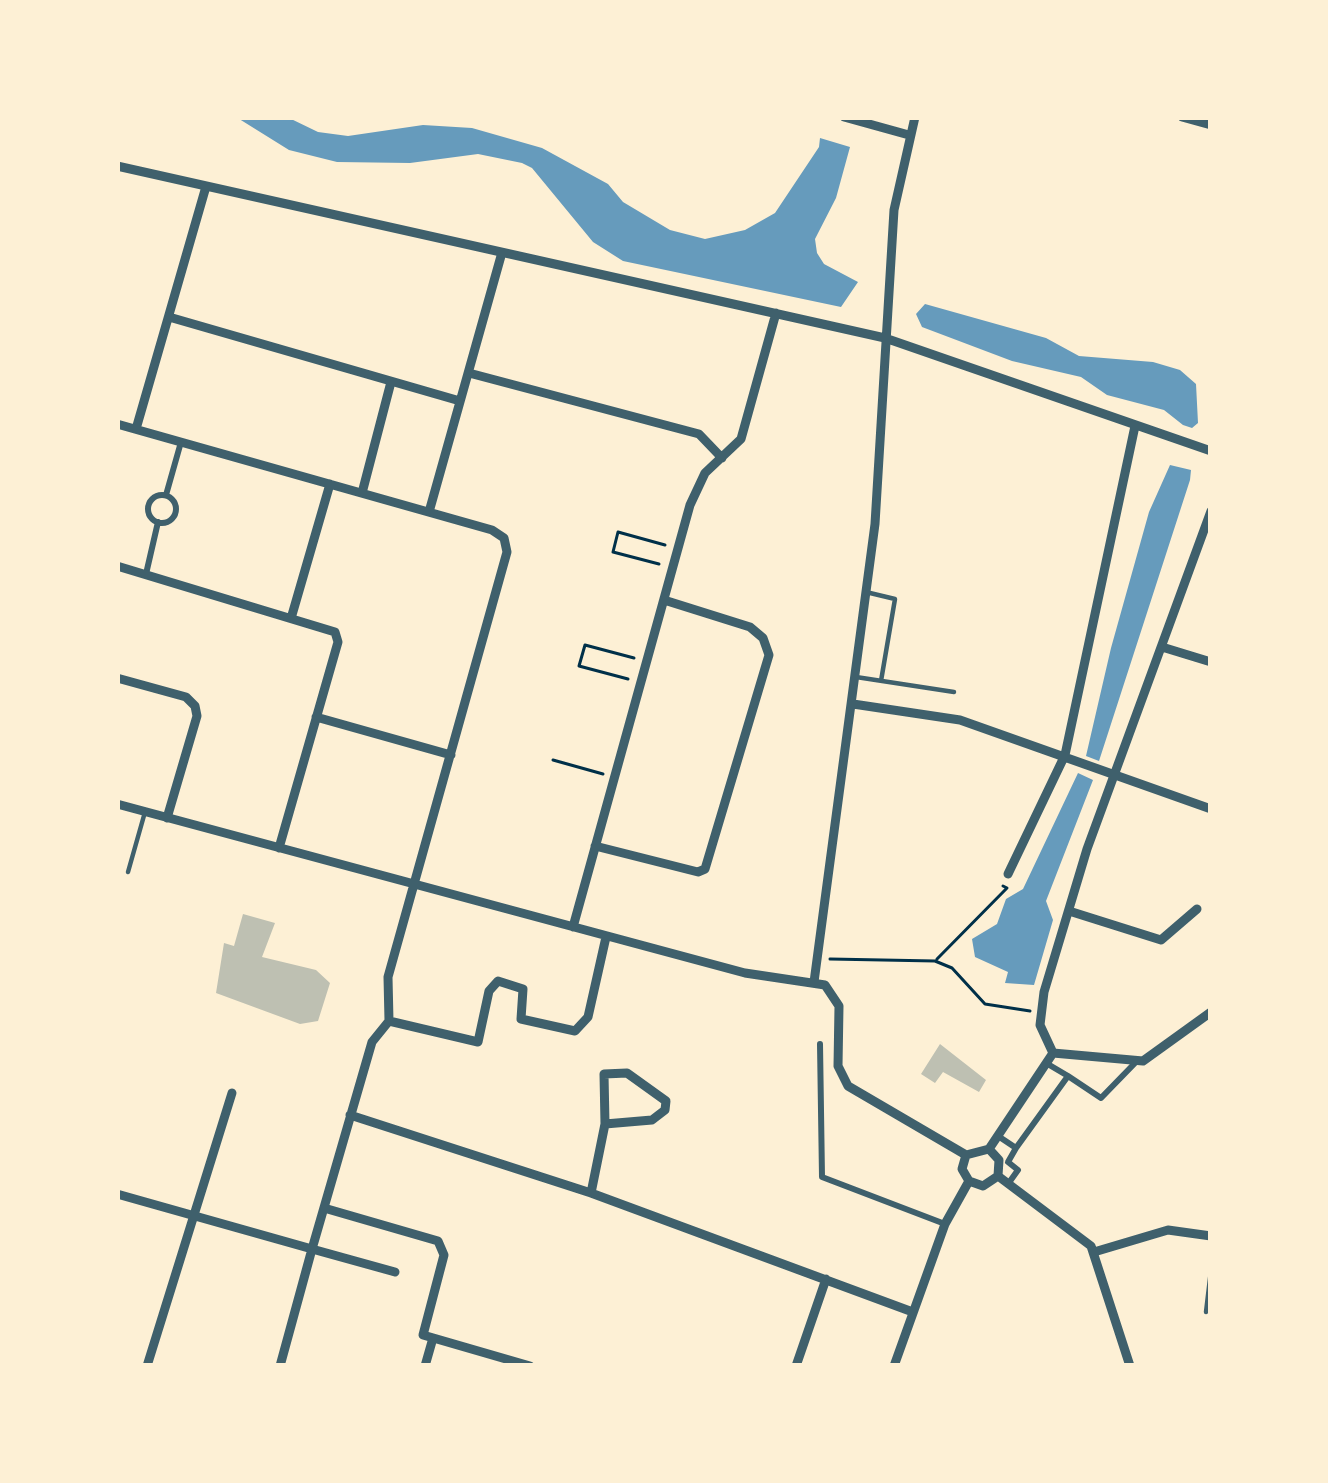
<!DOCTYPE html>
<html>
<head>
<meta charset="utf-8">
<style>
	body { margin:0 }
	#map { position:relative; width:1328px; height:1483px; overflow:hidden; background:#fdf0d5; font-family:"Fira Sans",sans-serif }
	canvas { display:block }
	.frame { position:absolute; inset:0; border:120px solid #fdf0d5; pointer-events:none }
</style>
</head>
<body>
<div id="map">
<canvas width="1328" height="1483"></canvas>
<div class="frame"></div>
</div>
<script>
const ctx = document.querySelector('canvas').getContext('2d');
ctx.lineJoin = 'round';
function fillPath(path, color) { ctx.fillStyle = color; ctx.fill(path, 'evenodd'); }
const toPath = rows => new Path2D(rows.map(r => 'M' + r).join(''));
function strokePath(path, color, width, dash) { ctx.strokeStyle = color; ctx.lineWidth = width; ctx.lineCap = dash ? 'butt' : 'round'; ctx.setLineDash(dash || []); ctx.stroke(path); }
fillPath(toPath([
	[236,117,287,117,318,132,348,136,423,125,472,128,542,148,608,184,623,202,670,230,705,239,745,230,775,213,819,147,820,138,850,147,836,198,815,239,817,253,824,264,858,282,841,307,623,261,593,242,532,168,522,163,478,154,410,163,337,162,289,150],
	[925,304,1046,338,1079,356,1153,362,1180,370,1196,384,1198,423,1192,428,1183,425,1164,410,1107,395,1081,377,1012,361,922,327,916,314],
	[1170,465,1191,470,1190,480,1099,761,1086,756,1111,648,1149,512],
	[1078,773,1093,780,1046,901,1053,920,1034,985,1005,983,1008,972,975,957,972,939,997,924,1006,899,1023,889]
]), '#669bbc');
fillPath(toPath([
	[243,914,275,923,262,957,316,970,330,983,318,1021,300,1024,216,993,224,943,234,946],
	[940,1044,986,1080,979,1092,943,1072,935,1083,921,1074]
]), '#bec0b2');
strokePath(toPath([
	[659,564,613,552,618,532,665,545],
	[628,679,579,666,585,645,634,658],
	[553,760,603,774],
	[830,959,935,961,952,968,985,1004,1030,1011],
	[937,959,1007,888,1003,886]
]), '#003049', 3);
strokePath(toPath([
	[870,593,895,599,881,681],
	[856,677,954,692],
	[128,872,145,812],
	[1206,1312,1211,1270]
]), '#3f606c', 4.5);
strokePath(toPath([
	[166,495,181,442],
	'148 509a14 14 0 1 1 28 0a14 14 0 1 1-28 0Z',
	[146,574,158,522],
	[820,1044,822,1177,945,1224],
	[1046,1063,1068,1076],
	[998,1136,1016,1148,1008,1162,1018,1170,1008,1184],
	[1016,1148,1068,1076,1101,1098,1135,1063]
]), '#3f606c', 6);
strokePath(toPath([
	[844,117,909,135],
	[1182,117,1211,125],
	[117,166,885,338,1211,451],
	[169,317,460,401],
	[469,373,699,434,722,458],
	[117,424,492,530,504,538,507,552,388,977,389,1021,372,1042,312,1249,117,1194],
	[136,429,205,190],
	[362,493,391,382],
	[429,512,501,256],
	[117,566,335,632,338,642,279,848],
	[292,615,330,484],
	[1162,647,1211,662],
	[117,678,186,697,195,706,197,716,167,818],
	[853,704,960,720,1211,809],
	[316,717,451,755],
	[117,804,745,973,825,985,839,1006,838,1066,848,1086,966,1155],
	[595,846,698,872,705,869,769,655,763,638,750,627,664,600],
	[1008,874,1065,755,1135,426],
	[1069,911,1161,940,1197,909],
	[573,927,690,505,705,473,741,439,776,313],
	[814,982,875,524,894,210,915,117],
	[389,1021,478,1042,489,991,498,981,523,989,521,1019,575,1031,588,1017,606,937],
	[1053,1053,1040,1025,1044,992,1087,849,1211,511],
	[1053,1053,1143,1061,1211,1012],
	[350,1115,591,1193,910,1311],
	[989,1149,1053,1053],
	[989,1149,999,1160,998,1176],
	[998,1176,1091,1246,1130,1366],
	[969,1181,962,1169,966,1155,989,1149],
	[969,1181,983,1186,998,1176],
	[591,1193,605,1124,604,1074,627,1073,666,1101,665,1110,652,1120,605,1124],
	[324,1208,438,1241,444,1255,423,1335,530,1366],
	[1094,1252,1168,1230,1211,1236],
	[147,1366,232,1093],
	[280,1366,312,1249,395,1272],
	[425,1366,433,1338],
	[796,1366,826,1279],
	[894,1366,945,1224,969,1181]
]), '#3f606c', 9);
</script>
</body>
</html>
